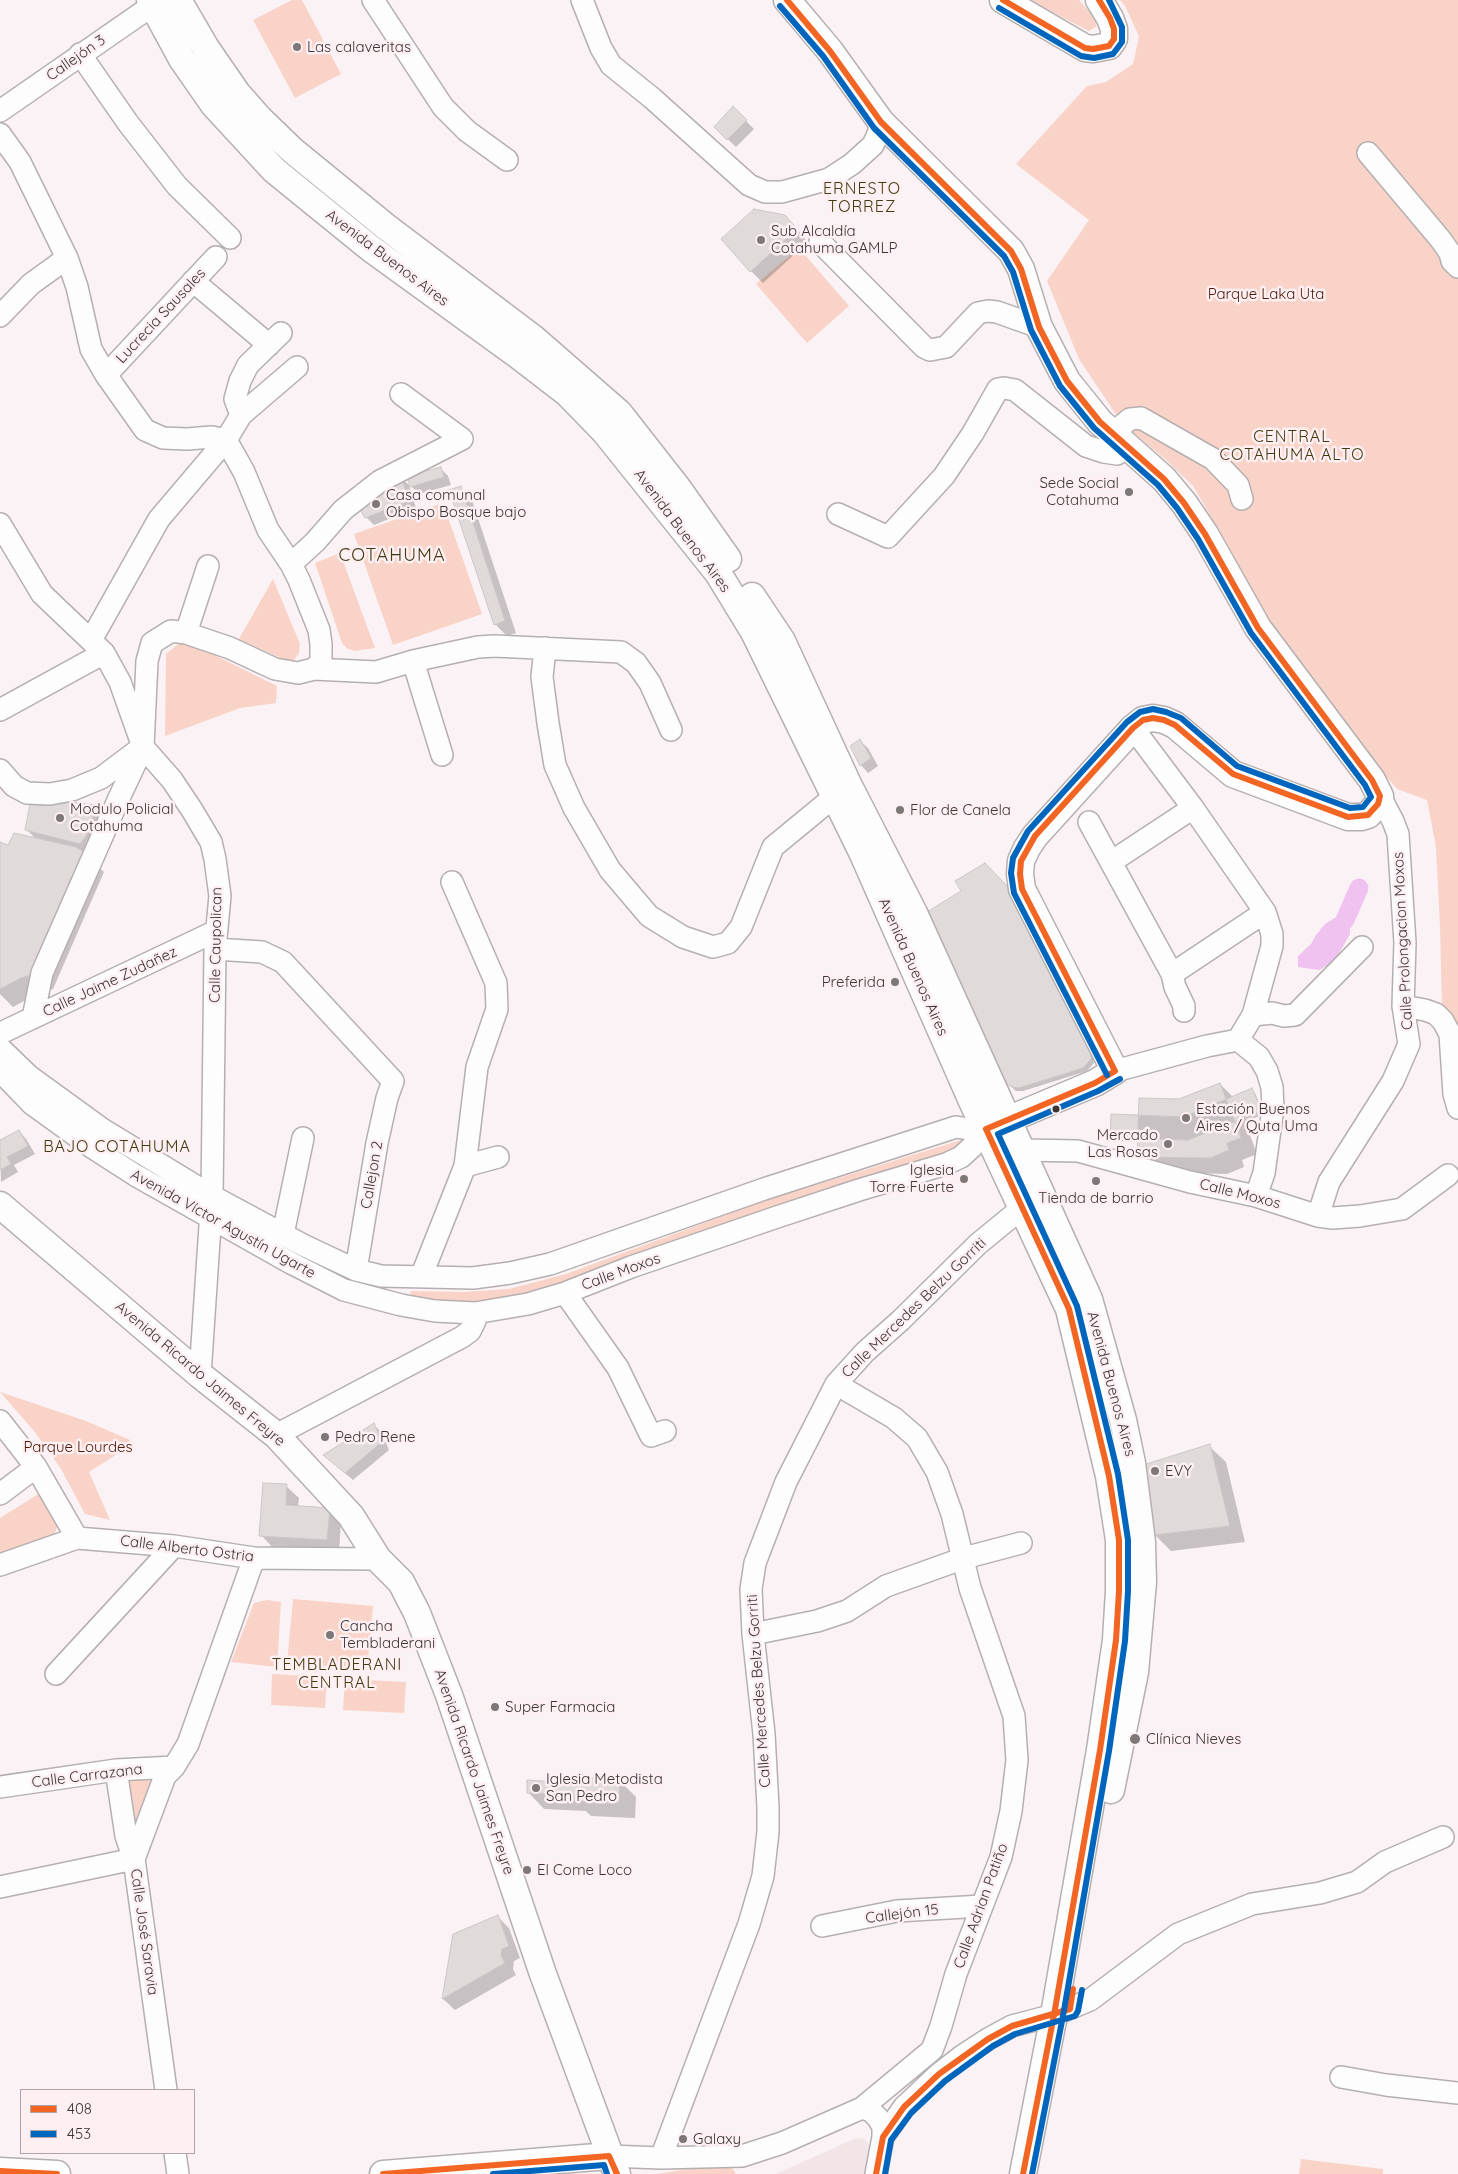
<!DOCTYPE html>
<html>
<head>
<meta charset="utf-8">
<style>
	body { margin:0 }
	#map { position:relative; width:1458px; height:2174px; overflow:hidden; background:#faf2f4; font-family:Quicksand,sans-serif }
	canvas { display:block }
	.legend { position:absolute; left:20px; top:2089px; width:175px; height:65px; box-sizing:border-box; background:#fdeff2; border:1px solid #afa5a7; margin:0; padding:6px 9px; list-style:none; font-size:15px; color:#3a3536 }
	.legend li { display:flex; align-items:center; gap:10px; height:25px }
	.legend b { width:25px; border:1px solid #afa5a7 }
</style>
</head>
<body>
<div id="map">
<canvas width="1458" height="2174"></canvas>
<ul class="legend">
<li><b style="height:6px;background:#f26522"></b>408</li>
<li><b style="height:6px;background:#0065bd"></b>453</li>
</ul>
</div>
<script>
const ctx = document.querySelector('canvas').getContext('2d');
ctx.lineJoin = 'round';
function fillPath(path, color) { ctx.fillStyle = color; ctx.fill(path, 'evenodd'); }
const toPath = rows => new Path2D(rows.map(r => 'M' + r).join(''));
function strokePath(path, color, width, dash) { ctx.strokeStyle = color; ctx.lineWidth = width; ctx.lineCap = dash ? 'butt' : 'round'; ctx.setLineDash(dash || []); ctx.stroke(path); }
function label(font, color, halo, rows, align = 'center') {
  ctx.font = font + ' Quicksand,sans-serif'; ctx.lineWidth = 5; ctx.setLineDash([]); ctx.textBaseline = 'middle'; ctx.strokeStyle = halo; ctx.fillStyle = color; for (const [text, x, y, turn = 0] of rows) {
    ctx.save(); ctx.translate(x, y); ctx.rotate((+turn || 0) * Math.PI / 180); ctx.textAlign = isNaN(turn) ? turn : align; if (halo) ctx.strokeText(text, 0, 0); ctx.fillText(text, 0, 0); ctx.restore();
  }
}
fillPath(toPath([
	[856,2138,865,2139,872,2149,867,2174,776,2174]
]), '#f3e4e8');
fillPath(toPath([
	[292,0,302,0,341,74,295,98,253,20],
	[1028,0,1079,0,1096,19,1097,26,1089,31],
	[1120,0,1458,0,1458,1038,1442,1008,1440,926,1436,847,1427,800,1397,789,1368,755,1296,661,1259,603,1230,549,1193,486,1165,459,1123,424,1117,416,1079,359,1047,281,1089,220,1016,164,1087,86,1106,82,1133,64,1139,36,1125,6],
	[799,248,849,306,807,343,756,284],
	[443,503,482,614,393,645,354,534],
	[340,553,375,648,355,651,348,649,342,643,315,563],
	[273,579,300,644,299,653,294,660,285,660,239,639],
	[190,643,277,686,276,703,240,708,165,736,166,654,178,644],
	[961,1140,966,1146,564,1285,509,1299,467,1304,410,1300,411,1291,464,1292,509,1289,566,1274,761,1202],
	[0,1392,86,1421,130,1440,128,1447,89,1472,110,1520,85,1514,61,1469,34,1431],
	[40,1493,58,1524,53,1539,0,1558,0,1518],
	[293,1599,373,1606,367,1670,287,1663],
	[267,1600,281,1602,277,1667,231,1662,254,1603],
	[272,1674,327,1677,325,1708,271,1705],
	[345,1679,406,1682,404,1713,343,1710],
	[155,1773,136,1828,124,1775],
	[1301,2159,1383,2169,1383,2174,1299,2174],
	[726,2163,730,2164,736,2174,657,2174]
]), '#f9d3c7');
fillPath(toPath([
	[1336,917,1350,922,1350,934,1334,962,1319,970,1298,967,1298,956,1311,944,1316,935,1325,924]
]), '#f0c2f0');
fillPath(toPath([
	[733,108,754,129,736,147,715,127],
	[797,229,808,242,763,283,751,271],
	[440,468,448,476,451,485,419,494,411,486],
	[401,478,409,485,416,508,374,525,366,517],
	[460,488,472,500,516,633,507,636,495,624],
	[860,741,868,748,878,766,868,773,861,765],
	[96,806,108,818,85,854,104,872,53,989,37,994,13,1007,0,994,0,844,8,847,36,839,26,829],
	[957,881,1092,1051,1094,1063,1087,1071,1023,1091,1016,1091,1006,1082,962,892],
	[1220,1084,1233,1097,1252,1089,1255,1093,1264,1114,1245,1122,1257,1154,1242,1160,1244,1167,1227,1174,1155,1172,1139,1156,1139,1142,1115,1141,1111,1137,1140,1116],
	[19,1131,26,1139,35,1154,14,1165,18,1172,1,1182,0,1141],
	[374,1425,382,1433,389,1450,353,1480,333,1463],
	[1209,1446,1226,1462,1245,1542,1171,1551,1155,1535],
	[286,1486,299,1498,298,1507,329,1510,341,1522,339,1552,273,1548,261,1535],
	[619,1780,636,1797,635,1818,591,1816,586,1811,544,1809,528,1792,575,1784],
	[497,1916,509,1928,520,1958,514,1961,513,1969,516,1975,455,2010,443,1999,455,1935]
]), '#0003');
strokePath(toPath([
	[1345,920,1359,888]
]), '#f0c2f0', 19);
const building = toPath([
	[733,106,747,120,727,140,714,127,733,106],
	[754,209,785,215,797,229,750,272,721,239,754,209],
	[441,467,444,477,410,487,407,476,441,467],
	[401,476,409,501,365,518,358,506,401,476],
	[461,486,505,621,494,625,449,490,461,486],
	[860,739,871,758,860,766,850,746,860,739],
	[31,798,97,805,86,836,80,844,25,830,31,798],
	[14,833,76,847,88,855,37,973,21,978,0,989,0,842,8,845,14,833],
	[985,863,1007,886,1091,1053,1091,1059,1083,1068,1019,1088,1012,1087,1005,1083,927,912,961,891,955,881,985,863],
	[1220,1083,1241,1138,1227,1143,1229,1150,1210,1158,1137,1157,1139,1098,1179,1099,1220,1083],
	[1252,1088,1262,1111,1188,1140,1110,1138,1111,1114,1184,1117,1252,1088],
	[19,1130,28,1146,7,1157,11,1164,0,1170,0,1140,19,1130],
	[374,1423,382,1442,345,1473,323,1455,374,1423],
	[1210,1444,1230,1526,1154,1535,1151,1509,1143,1465,1210,1444],
	[263,1483,287,1484,286,1505,330,1508,327,1540,259,1536,263,1483],
	[574,1777,620,1779,619,1803,574,1801,574,1795,527,1793,527,1780,574,1783,574,1777],
	[498,1915,509,1946,502,1949,501,1956,505,1963,442,1999,453,1934,498,1915]
]);
fillPath(building, '#e0dadb');
strokePath(building, '#ccc7c7', 1);
const minor = toPath([
	[373,0,443,107,467,131,507,160],
	[582,0,601,48,611,65,652,98,749,185,765,192,782,192,829,179,852,164,873,145,878,134,881,122],
	[80,54,128,123,177,186,230,238],
	[0,111,153,5],
	[0,134,20,162,67,258,77,287,91,349,106,375,145,430,163,438,187,439,212,437,226,440,244,472,268,530,291,564,299,580,319,630,321,644,321,662,314,669,298,673,275,669,230,648,186,633,171,631,152,643,147,661,143,747,119,798,42,973,33,1018],
	[1368,153,1441,240,1450,253,1452,261,1458,267],
	[820,242,924,347,930,350,946,347,978,313,988,311,997,312,1039,327],
	[193,281,269,345],
	[0,316,31,284,67,258],
	[106,375,216,257],
	[241,415,235,399,240,381,248,365,281,333],
	[1114,432,1130,419,1141,418,1213,459,1238,485,1242,499],
	[838,514,888,537,944,476,973,433,998,389,1004,388,1015,390,1086,446,1104,452,1117,454,1128,446],
	[0,524,42,594,104,653,120,682,143,747,172,780,192,810,211,842,215,859,220,896,215,949,212,1196,200,1375],
	[291,564,315,542,343,510,380,481,462,439,401,394],
	[186,633,208,566],
	[91,640,159,519,226,440,241,415,297,367],
	[545,648,542,677,548,723,555,765,574,808,610,870,649,916,683,937,713,947,728,943,741,927,773,847,835,796],
	[413,661,442,755],
	[314,669,376,672,413,661,478,647,495,646,621,652,636,663,650,683,671,730],
	[0,710,104,653],
	[0,770,14,786,27,793,50,794,72,790,101,778,141,748],
	[1089,822,1172,974,1175,987,1184,1006,1184,1011],
	[1111,862,1193,808],
	[215,949,262,952,283,962,393,1081,387,1098,377,1143,356,1270],
	[1172,974,1265,912],
	[1403,1006,1425,1010,1436,1014,1443,1021,1450,1034,1454,1094,1458,1108],
	[1253,1015,1272,1013,1284,1016,1295,1015,1362,947],
	[3,1032,216,931],
	[1238,1040,1259,1057,1267,1071,1272,1087,1273,1108,1264,1173,1256,1196],
	[0,1048,29,1076,102,1129,212,1196,303,1245,356,1270,381,1276,473,1278,510,1273,550,1264,764,1189,956,1127,981,1131,986,1129],
	[0,1071,32,1104,93,1148,135,1175,291,1263,344,1290,401,1305,435,1311,475,1313,528,1304,565,1293,631,1267,777,1217,859,1190,946,1164,961,1157,972,1147,981,1131],
	[1115,1071,1207,1046,1238,1040,1253,1015,1272,946,1272,934,1265,912,1193,808,1133,728],
	[1022,1150,1078,1151,1190,1182,1256,1196,1318,1216,1333,1218,1360,1216,1402,1209,1448,1175],
	[465,1166,498,1157],
	[1318,1216,1329,1182,1393,1081,1409,1044,1403,1006,1405,943,1398,834,1393,821,1380,796],
	[283,1234,303,1138],
	[421,1277,465,1166,477,1067,497,1009,496,983,452,882],
	[565,1293,618,1368,651,1436,665,1431],
	[0,1421,36,1467,77,1538],
	[276,1435,462,1337,470,1331,475,1321,475,1313],
	[0,1494,36,1467],
	[0,1565,77,1538,174,1546,254,1558,378,1559],
	[753,1634,817,1621,847,1611,886,1586,964,1558,1021,1543],
	[56,1674,174,1546],
	[0,1787,116,1770,174,1767],
	[0,1887,134,1859,126,1836,116,1770],
	[822,1926,897,1911,982,1906],
	[1341,2077,1386,2085,1458,2093],
	[166,2090,134,1859,165,1776,174,1767,188,1744,254,1558],
	[862,2108,871,2111,878,2118,883,2127,883,2137,876,2174],
	[883,2137,904,2107,939,2074,962,2056,988,2039,1012,2026,1054,2015,1090,2000,1178,1934,1252,1904,1320,1893,1357,1882,1385,1862,1443,1837],
	[175,2153,178,2174],
	[609,2156,661,2158,742,2156,782,2143,862,2108,932,2050,941,2026,956,1974,1001,1857,1011,1811,1017,1760,1014,1716,970,1588,952,1514,937,1472,917,1438,894,1418,836,1384],
	[661,2158,749,1924,763,1876,768,1832,768,1807,764,1734,753,1634,751,1589,755,1563,786,1482,836,1384,865,1352,901,1320,978,1244,1033,1199]
]);
const major = toPath([
	[150,0,182,59,214,105,274,170,370,248,519,356,567,393,605,432,718,573,754,632,862,852,971,1099,1069,1309,1109,1476,1119,1540,1119,1591,1116,1640,1100,1750,1054,2015,1023,2174],
	[178,0,206,48,237,93,260,119,292,150,385,226,533,338,619,413,677,487,728,559],
	[787,0,830,51,881,122,1011,251,1021,269,1039,327,1067,381,1100,422,1164,479,1184,503,1205,534,1258,628,1372,780,1380,796,1378,804,1368,815,1361,817,1348,817,1233,774,1175,725,1164,720,1153,718,1143,720,1133,728,1035,836,1027,848,1021,861,1020,874,1022,889,1115,1071,1095,1083,993,1126],
	[1003,0,1085,48,1093,49,1109,46,1114,39,1114,29,1110,18,1099,0],
	[752,596,782,641,848,784,914,913,1089,1299,1123,1420,1132,1463,1142,1542,1143,1582,1135,1672,1111,1790],
	[0,1205,200,1375,276,1435,351,1516,378,1559,401,1582,417,1613,449,1695,543,1974,617,2174],
	[0,2171,57,2174],
	[383,2174,609,2156]
]);
strokePath(minor, '#b5afb0', 24);
strokePath(major, '#b5afb0', 29);
strokePath(minor, '#fefdfd', 21);
strokePath(major, '#fefdfd', 26);
strokePath(toPath([
	[787,0,830,51,881,122,1011,251,1021,269,1039,327,1067,381,1100,422,1164,479,1184,503,1205,534,1258,628,1372,780,1380,796,1378,804,1368,815,1348,817,1233,774,1175,725,1164,720,1153,718,1143,720,1133,728,1035,836,1021,861,1020,874,1022,889,1115,1071],
	[1003,0,1085,48,1093,49,1109,46,1114,39,1114,29,1110,18,1099,0],
	[0,2171,57,2174],
	[383,2174,609,2156,617,2174],
	[876,2174,883,2137,904,2107,939,2074,988,2039,1012,2026,1070,2009,1073,1989],
	[1023,2174,1054,2015,1100,1750,1116,1640,1119,1591,1119,1540,1109,1476,1069,1309,986,1129,1095,1083,1115,1071]
]), '#f26522', 6);
strokePath(toPath([
	[780,6,823,56,874,128,1004,256,1013,272,1031,330,1060,386,1094,428,1158,485,1177,508,1198,539,1251,633,1365,785,1371,797,1363,807,1350,808,1237,766,1181,718,1166,712,1153,709,1140,712,1127,722,1028,831,1013,858,1011,873,1014,893,1107,1075],
	[999,8,1081,56,1094,58,1113,54,1122,42,1122,27,1109,0],
	[493,2174,604,2165,607,2174],
	[885,2174,891,2140,911,2113,945,2081,993,2046,1015,2034,1075,2016,1078,2011,1082,1990],
	[1032,2174,1063,2016,1109,1751,1125,1641,1128,1591,1128,1540,1118,1474,1077,1306,998,1134,1098,1091,1120,1079]
]), '#0065bd', 6);
for (const [x, y, r, color] of [
	[297,47,5,"#7d7778"],
	[761,240,5,"#7d7778"],
	[1129,492,5,"#7d7778"],
	[376,504,5,"#7d7778"],
	[900,810,5,"#7d7778"],
	[60,818,5,"#7d7778"],
	[895,982,5,"#7d7778"],
	[1056,1109,4.5,"#3a3536"],
	[1186,1118,5,"#7d7778"],
	[1168,1144,5,"#7d7778"],
	[964,1179,5,"#7d7778"],
	[1096,1181,5,"#7d7778"],
	[325,1437,5,"#7d7778"],
	[1155,1471,5,"#7d7778"],
	[330,1635,5,"#7d7778"],
	[495,1707,5,"#7d7778"],
	[1135,1739,6,"#7d7778"],
	[536,1788,5,"#7d7778"],
	[527,1870,5,"#7d7778"],
	[683,2139,5,"#7d7778"]
]) { const dot = new Path2D(); dot.arc(x, y, r, 0, 2 * Math.PI); ctx.fillStyle = color; ctx.fill(dot); strokePath(dot, '#fdeff2', 2); }
label('15px', '#3a3536', '#fdeff2', [
	["Las calaveritas",307,47],
	["Sub Alcaldía",771,231],
	["Cotahuma GAMLP",771,248],
	["Sede Social",1119,483,"right"],
	["Cotahuma",1119,500,"right"],
	["Casa comunal",386,495],
	["Obispo Bosque bajo",386,512],
	["Modulo Policial",70,809],
	["Cotahuma",70,826],
	["Flor de Canela",910,810],
	["Preferida",885,982,"right"],
	["Estación Buenos",1196,1109],
	["Aires / Quta Uma",1196,1126],
	["Mercado",1158,1135,"right"],
	["Las Rosas",1158,1152,"right"],
	["Iglesia",954,1170,"right"],
	["Torre Fuerte",954,1187,"right"],
	["Tienda de barrio",1096,1198,"center"],
	["Pedro Rene",335,1437],
	["EVY",1165,1471],
	["Cancha",340,1626],
	["Tembladerani",340,1643],
	["Super Farmacia",505,1707],
	["Clínica Nieves",1146,1739],
	["Iglesia Metodista",546,1779],
	["San Pedro",546,1796],
	["El Come Loco",537,1870],
	["Galaxy",693,2139]
], 'left');
label('15px', '#3a3536', '#fdeff2', [
	["Callejón 3",76,58,-35],
	["Avenida Buenos Aires",387,258,37],
	["Lucrecia Sausales",161,316,-47],
	["Avenida Buenos Aires",682,531,53],
	["Calle Prolongacion Moxos",1403,941,-93],
	["Calle Caupolican",216,945,-89],
	["Avenida Buenos Aires",913,967,66],
	["Calle Jaime Zudañez",110,982,-25],
	["Callejon 2",372,1175,-80],
	["Calle Moxos",1240,1194,14],
	["Avenida Víctor Agustín Ugarte",223,1224,29],
	["Calle Moxos",621,1272,-20],
	["Calle Mercedes Belzu Gorriti",914,1308,-44],
	["Avenida Ricardo Jaimes Freyre",200,1374,40],
	["Avenida Buenos Aires",1111,1384,75],
	["Calle Alberto Ostria",187,1549,7],
	["Calle Mercedes Belzu Gorriti",759,1691,-94],
	["Avenida Ricardo Jaimes Freyre",474,1772,71],
	["Calle Carrazana",87,1776,-7],
	["Calle Adrian Patiño",981,1906,-70],
	["Callejón 15",902,1914,-7],
	["Calle José Saravia",144,1932,82]
]);
label('15px', '#4c1805', '#fdeff2', [
	["Parque Laka Uta",1266,294],
	["Parque Lourdes",78,1447]
]);
ctx.letterSpacing = '1px';
label('16px', '#443a10', '#fdeff2', [
	["ERNESTO",862,189],
	["TORREZ",862,207],
	["CENTRAL",1292,437],
	["COTAHUMA ALTO",1292,455],
	["BAJO COTAHUMA",117,1147],
	["TEMBLADERANI",337,1665],
	["CENTRAL",337,1683]
]);
ctx.letterSpacing = '0px';
ctx.letterSpacing = '1px';
label('18px', '#443a10', '#fdeff2', [
	["COTAHUMA",392,556]
]);
ctx.letterSpacing = '0px';
</script>
</body>
</html>
